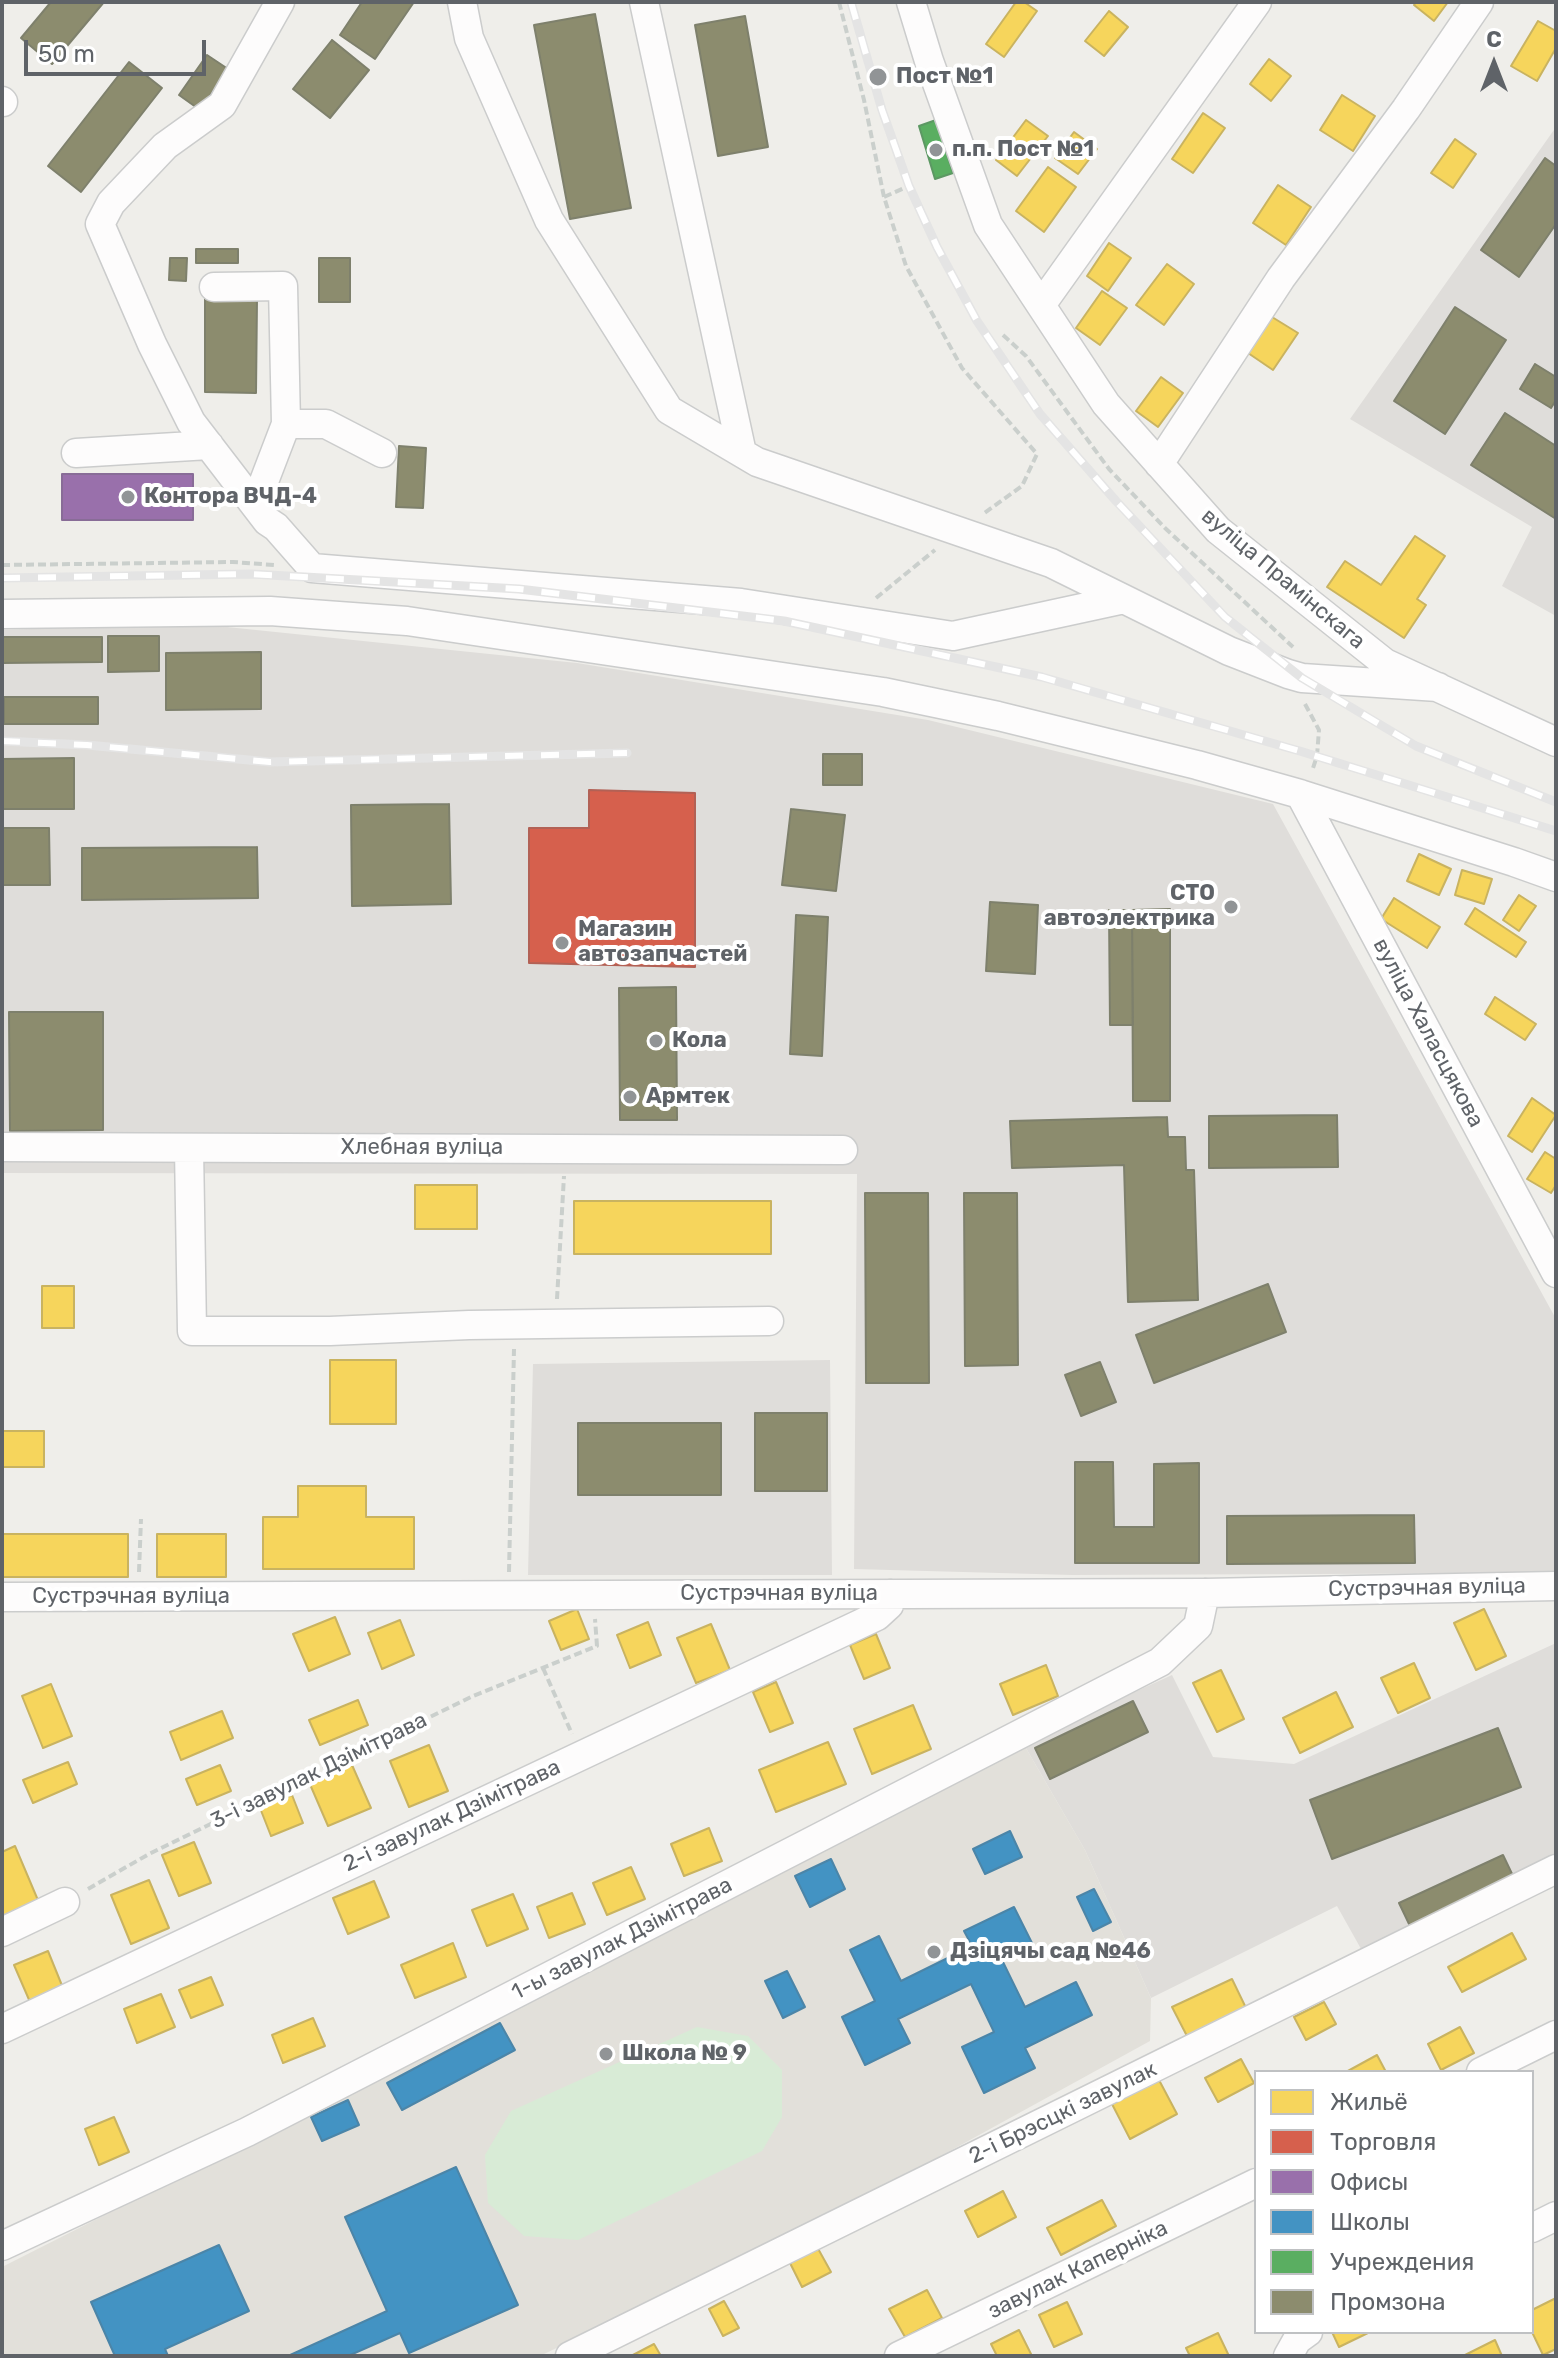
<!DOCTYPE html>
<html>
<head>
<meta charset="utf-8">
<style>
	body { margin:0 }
	#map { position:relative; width:1558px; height:2358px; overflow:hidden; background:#efeeea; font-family:Rubik,sans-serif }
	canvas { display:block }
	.frame { position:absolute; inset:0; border:4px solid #5f6368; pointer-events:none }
	.legend { position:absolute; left:1254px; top:2070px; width:280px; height:264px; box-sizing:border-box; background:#fff; border:2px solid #bfc1c3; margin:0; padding:10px 14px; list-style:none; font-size:24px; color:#5f6368 }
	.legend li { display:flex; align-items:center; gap:16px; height:40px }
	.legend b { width:40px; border:2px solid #bfc1c3 }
	.north { position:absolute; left:1454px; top:24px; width:80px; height:80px; -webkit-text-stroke:6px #fff; paint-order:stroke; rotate:0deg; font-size:22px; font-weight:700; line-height:32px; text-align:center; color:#5f6368 }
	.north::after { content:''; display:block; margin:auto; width:28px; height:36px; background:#5f6368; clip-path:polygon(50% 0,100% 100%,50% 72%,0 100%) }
	.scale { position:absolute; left:24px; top:40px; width:182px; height:36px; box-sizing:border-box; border:4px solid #5f6368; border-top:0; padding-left:10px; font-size:24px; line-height:28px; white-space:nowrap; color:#5f6368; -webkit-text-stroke:6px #fff; paint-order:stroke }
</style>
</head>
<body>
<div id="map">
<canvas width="1558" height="2358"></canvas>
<div class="frame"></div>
<ul class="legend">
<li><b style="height:22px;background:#f6d55c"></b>Жильё</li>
<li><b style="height:22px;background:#d6604d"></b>Торговля</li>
<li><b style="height:22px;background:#9970ab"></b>Офисы</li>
<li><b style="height:22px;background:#4393c3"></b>Школы</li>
<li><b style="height:22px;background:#5aae61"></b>Учреждения</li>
<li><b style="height:22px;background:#8c8c6e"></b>Промзона</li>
</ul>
<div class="north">С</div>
<div class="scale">50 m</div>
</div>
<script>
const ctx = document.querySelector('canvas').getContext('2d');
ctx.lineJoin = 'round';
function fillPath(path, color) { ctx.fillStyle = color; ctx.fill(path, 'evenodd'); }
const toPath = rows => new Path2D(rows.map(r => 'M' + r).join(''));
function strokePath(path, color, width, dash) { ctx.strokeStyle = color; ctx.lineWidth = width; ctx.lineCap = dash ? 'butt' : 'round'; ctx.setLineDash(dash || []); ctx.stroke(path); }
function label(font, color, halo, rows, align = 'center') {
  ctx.font = font + ' Rubik,sans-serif'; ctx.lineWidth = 8; ctx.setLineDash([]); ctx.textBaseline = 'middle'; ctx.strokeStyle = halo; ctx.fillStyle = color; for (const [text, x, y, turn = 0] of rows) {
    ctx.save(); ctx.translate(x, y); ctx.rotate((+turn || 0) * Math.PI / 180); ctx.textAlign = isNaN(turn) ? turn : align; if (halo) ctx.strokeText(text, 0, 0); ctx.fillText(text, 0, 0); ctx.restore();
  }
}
fillPath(toPath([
	[1556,127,1556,616,1502,586,1532,527,1350,419],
	[188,623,577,663,928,720,1273,804,1556,1319,1556,1573,1072,1575,854,1569,857,1174,2,1173,2,630],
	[830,1360,832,1575,528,1575,533,1364],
	[1556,1643,1556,1861,1365,1956,1337,1906,1151,1998,1085,1850,1023,1743,1172,1675,1213,1757,1294,1764]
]), '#dfddda');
fillPath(toPath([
	[1023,1743,1085,1850,1151,1998,1150,2041,859,2201,540,2356,2,2356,2,2267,716,1906]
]), '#e2e0da');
fillPath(toPath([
	[697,2027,748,2036,782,2070,782,2117,762,2151,578,2240,524,2236,488,2203,485,2155,511,2111]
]), '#d8ebd6');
const homes = toPath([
	[1016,2,1024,2,1037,11,1004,57,986,44,1016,2],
	[1416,2,1448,2,1434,21,1414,5,1416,2],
	[1109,11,1128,27,1104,56,1085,41,1109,11],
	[1538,21,1556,31,1556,48,1537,81,1511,66,1538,21],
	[1269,59,1291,76,1271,101,1250,84,1269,59],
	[1342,95,1375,116,1353,151,1320,130,1342,95],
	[1203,113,1225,128,1193,173,1172,159,1203,113],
	[1026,120,1048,136,1017,176,996,160,1026,120],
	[1074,132,1097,149,1078,174,1055,158,1074,132],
	[1455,139,1476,154,1453,188,1431,173,1455,139],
	[1048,167,1076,187,1044,232,1016,211,1048,167],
	[1278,185,1311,207,1286,245,1253,223,1278,185],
	[1109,243,1131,258,1108,291,1087,276,1109,243],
	[1167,264,1194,284,1164,325,1136,305,1167,264],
	[1102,291,1127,308,1100,345,1076,328,1102,291],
	[1272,317,1298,333,1273,370,1248,353,1272,317],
	[1161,377,1183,393,1158,427,1136,411,1161,377],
	[1415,536,1445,556,1417,599,1426,605,1404,638,1327,587,1345,561,1381,585,1415,536],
	[1419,854,1451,869,1439,895,1407,881,1419,854],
	[1462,870,1492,879,1484,904,1455,895,1462,870],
	[1519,895,1536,906,1519,931,1503,920,1519,895],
	[1394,898,1440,927,1427,948,1381,919,1394,898],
	[1475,908,1526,942,1516,957,1465,924,1475,908],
	[1495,997,1536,1024,1525,1040,1485,1014,1495,997],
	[1532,1098,1556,1115,1532,1152,1508,1136,1532,1098],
	[1545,1152,1556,1159,1556,1185,1551,1193,1527,1179,1545,1152],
	[415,1185,477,1185,477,1229,415,1229,415,1185],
	[574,1201,771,1201,771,1254,574,1254,574,1201],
	[42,1286,74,1286,74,1328,42,1328,42,1286],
	[330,1360,396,1360,396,1424,330,1424,330,1360],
	[2,1431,44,1431,44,1467,2,1467,2,1431],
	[298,1486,366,1486,366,1517,414,1517,414,1569,263,1569,263,1517,298,1517,298,1486],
	[2,1534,128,1534,128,1577,2,1577,2,1534],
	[157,1534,226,1534,226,1577,157,1577,157,1534],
	[577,1609,589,1639,561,1650,549,1621,577,1609],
	[1484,1609,1506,1656,1476,1670,1454,1623,1484,1609],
	[335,1617,350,1654,309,1671,293,1634,335,1617],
	[400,1620,414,1655,382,1669,368,1633,400,1620],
	[648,1622,661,1655,630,1668,617,1635,648,1622],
	[711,1624,730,1670,696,1683,677,1638,711,1624],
	[876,1634,890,1668,864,1679,850,1645,876,1634],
	[1414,1663,1430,1698,1398,1713,1381,1678,1414,1663],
	[1046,1665,1058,1696,1013,1715,1000,1684,1046,1665],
	[1221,1670,1244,1719,1217,1732,1193,1683,1221,1670],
	[776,1682,793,1723,770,1732,753,1692,776,1682],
	[51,1684,72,1736,43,1748,22,1696,51,1684],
	[1336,1692,1353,1727,1300,1753,1283,1718,1336,1692],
	[358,1700,368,1725,320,1745,309,1720,358,1700],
	[913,1705,931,1749,872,1774,854,1729,913,1705],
	[222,1711,233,1738,181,1760,170,1732,222,1711],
	[828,1742,846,1784,776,1812,759,1770,828,1742],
	[429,1745,448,1791,409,1807,390,1761,429,1745],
	[68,1762,77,1784,33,1803,23,1780,68,1762],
	[220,1765,231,1791,197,1805,186,1779,220,1765],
	[352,1765,371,1808,328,1826,309,1782,352,1765],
	[292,1795,303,1823,271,1836,260,1808,292,1795],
	[709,1828,722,1861,684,1876,671,1844,709,1828],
	[194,1842,211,1883,179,1896,162,1855,194,1842],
	[15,1846,40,1905,2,1921,2,1852,15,1846],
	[631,1867,645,1899,607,1915,593,1883,631,1867],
	[149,1880,169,1928,131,1944,111,1895,149,1880],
	[374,1881,389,1917,348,1934,333,1898,374,1881],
	[572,1893,585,1924,549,1938,537,1907,572,1893],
	[513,1894,528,1929,487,1946,472,1910,513,1894],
	[1512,1933,1526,1959,1462,1992,1448,1967,1512,1933],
	[453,1943,466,1977,415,1998,401,1965,453,1943],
	[48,1951,63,1988,30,2002,14,1965,48,1951],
	[211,1977,223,2005,191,2018,179,1990,211,1977],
	[1232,1979,1247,2010,1188,2038,1172,2007,1232,1979],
	[161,1994,175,2027,137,2043,124,2009,161,1994],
	[1324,2002,1336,2024,1306,2040,1294,2017,1324,2002],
	[313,2018,325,2046,283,2063,272,2035,313,2018],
	[1460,2027,1474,2053,1441,2070,1428,2044,1460,2027],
	[1377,2055,1386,2072,1346,2072,1377,2055],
	[1241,2059,1254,2083,1218,2102,1205,2078,1241,2059],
	[1159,2080,1177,2114,1130,2139,1112,2104,1159,2080],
	[114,2117,129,2152,99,2165,85,2129,114,2117],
	[1003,2191,1016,2217,978,2237,965,2211,1003,2191],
	[1102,2200,1116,2226,1061,2255,1047,2228,1102,2200],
	[816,2245,831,2272,802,2287,788,2259,816,2245],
	[927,2290,942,2318,905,2337,889,2309,927,2290],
	[1556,2298,1556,2349,1543,2355,1532,2332,1532,2310,1556,2298],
	[724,2301,739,2328,723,2336,709,2309,724,2301],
	[1067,2302,1082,2334,1054,2347,1039,2315,1067,2302],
	[1019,2330,1032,2356,997,2356,991,2344,1019,2330],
	[1332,2332,1370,2332,1339,2347,1332,2332],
	[1218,2333,1229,2356,1190,2356,1186,2348,1218,2333],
	[1495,2340,1502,2356,1463,2356,1495,2340],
	[654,2344,661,2356,631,2356,654,2344]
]);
fillPath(homes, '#f6d55c');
strokePath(homes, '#c9b360', 2);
const shops = toPath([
	[589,790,695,793,695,967,529,963,529,828,589,828,589,790]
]);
fillPath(shops, '#d6604d');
strokePath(shops, '#b26155', 2);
const offices = toPath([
	[62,474,193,474,193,520,62,520,62,474]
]);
fillPath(offices, '#9970ab');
strokePath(offices, '#886c97', 2);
const schools = toPath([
	[1010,1831,1022,1857,985,1874,973,1849,1010,1831],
	[831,1859,845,1889,810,1907,795,1876,831,1859],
	[1094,1889,1111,1922,1093,1931,1077,1897,1094,1889],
	[1014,1907,1033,1945,1002,1960,1025,2007,1076,1982,1092,2015,1025,2048,1035,2068,984,2093,962,2047,994,2032,971,1984,898,2019,910,2043,865,2065,842,2017,875,2001,850,1950,879,1936,901,1981,972,1946,964,1931,1014,1907],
	[787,1971,805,2007,783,2018,765,1981,787,1971],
	[500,2023,515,2050,402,2110,387,2083,500,2023],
	[348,2100,359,2125,322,2141,311,2117,348,2100],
	[456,2167,518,2305,409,2353,400,2333,348,2356,288,2356,387,2311,345,2217,456,2167],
	[219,2245,249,2311,165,2349,168,2356,115,2356,91,2302,219,2245]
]);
fillPath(schools, '#4393c3');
strokePath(schools, '#4b85a8', 2);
const public = toPath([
	[936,120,953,173,935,179,919,126,936,120]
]);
fillPath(public, '#5aae61');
strokePath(public, '#5c9863', 2);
const industry = toPath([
	[51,2,104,2,52,64,21,38,51,2],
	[362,2,414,2,375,59,340,35,362,2],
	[595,14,631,208,570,219,534,25,595,14],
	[745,16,768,147,718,156,695,25,745,16],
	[332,40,369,70,330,118,293,89,332,40],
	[207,55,228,69,200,110,179,95,207,55],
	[129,62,162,88,81,192,48,166,129,62],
	[1545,158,1556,166,1556,224,1519,277,1481,250,1545,158],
	[196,249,238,249,238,263,196,263,196,249],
	[170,258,187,258,186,281,169,280,170,258],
	[319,258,350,258,350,302,319,302,319,258],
	[205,299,257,299,256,393,205,392,205,299],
	[1455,307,1506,340,1445,434,1394,401,1455,307],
	[1535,364,1556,377,1556,400,1551,408,1520,389,1535,364],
	[1505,413,1556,446,1556,519,1471,465,1505,413],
	[399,446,426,448,423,508,396,507,399,446],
	[108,636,159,636,159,671,108,672,108,636],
	[2,637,102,637,102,662,2,663,2,637],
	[261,652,261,709,166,710,166,653,261,652],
	[4,697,98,697,98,724,4,724,4,697],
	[823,754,862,754,862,785,823,785,823,754],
	[74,758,74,809,2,809,2,759,74,758],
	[449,804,451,904,352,906,351,805,449,804],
	[791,809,845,815,836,891,782,885,791,809],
	[2,828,49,828,50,885,2,885,2,828],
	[257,847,258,898,82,900,82,848,257,847],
	[990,902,1038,905,1035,974,986,971,990,902],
	[1170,909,1170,1101,1133,1101,1132,910,1170,909],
	[1109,910,1132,910,1133,1025,1110,1025,1109,910],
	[796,915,828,917,822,1056,790,1054,796,915],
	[676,987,677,1120,620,1120,619,988,676,987],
	[9,1012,103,1012,103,1130,10,1131,9,1012],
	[1337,1115,1338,1167,1209,1168,1209,1116,1337,1115],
	[1167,1117,1168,1137,1185,1137,1186,1170,1194,1170,1198,1300,1128,1302,1124,1165,1012,1168,1010,1121,1167,1117],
	[865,1193,928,1193,929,1383,866,1383,865,1193],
	[964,1193,1017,1193,1018,1365,965,1366,964,1193],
	[1268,1284,1286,1332,1154,1383,1136,1335,1268,1284],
	[1100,1362,1116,1402,1081,1416,1065,1375,1100,1362],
	[755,1413,827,1413,827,1491,755,1491,755,1413],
	[578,1423,721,1423,721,1495,578,1495,578,1423],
	[1075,1462,1113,1462,1114,1527,1154,1527,1154,1464,1199,1463,1199,1563,1075,1563,1075,1462],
	[1414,1515,1415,1563,1227,1564,1227,1516,1414,1515],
	[1133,1701,1148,1732,1050,1779,1035,1748,1133,1701],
	[1498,1728,1521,1787,1332,1859,1310,1800,1498,1728],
	[1503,1855,1514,1878,1410,1926,1399,1903,1503,1855]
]);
fillPath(industry, '#8c8c6e');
strokePath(industry, '#7e806c', 2);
const minor = toPath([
	[280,2,222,105,165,146,111,203,100,224,152,344,191,422,267,521,276,527,312,568,741,603,953,636,1124,599],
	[462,2,469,38,549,220,669,410,757,462,1051,563,1229,651,1288,674,1302,678,1438,687],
	[644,2,742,453],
	[911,2,929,61,988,225,1106,404,1218,530,1385,663,1556,742],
	[2,101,3,102],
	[214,287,283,286,286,424],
	[1041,305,1257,2],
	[76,453,209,445],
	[1159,464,1281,278,1406,109,1479,2],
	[255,505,286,424,326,424,382,453],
	[2,614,270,611,407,621,883,692,998,716,1197,765,1300,794,1514,862,1556,877],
	[1300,794,1556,1273],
	[2,1147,843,1150],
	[189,1148,192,1331,330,1331,469,1325,769,1321],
	[2,1597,1205,1593,1556,1586],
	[2,1932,65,1902],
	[2,2029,877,1616,889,1605,890,1594],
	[1481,2072,1556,2035],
	[1532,2228,1556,2216],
	[2,2246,247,2132,1160,1662,1198,1626,1205,1593],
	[570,2356,1556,1869],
	[899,2356,1256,2183],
	[1288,2356,1297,2340,1308,2332]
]);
strokePath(minor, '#cbcccc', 31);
strokePath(toPath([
	[839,2,864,100,884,197,906,266,962,368,1037,454,1022,486,983,514],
	[884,197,909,186],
	[1003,335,1026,356,1109,469,1165,528,1293,647],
	[2,565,233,562,274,565],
	[876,598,935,550],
	[1305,704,1319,730,1317,756,1312,771],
	[557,1299,564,1176],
	[139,1572,141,1519],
	[509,1572,514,1349],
	[543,1668,572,1734],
	[88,1889,149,1854,473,1696,597,1646,595,1619]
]), '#cacfcc', 4, [8, 4]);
strokePath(minor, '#fdfcfc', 28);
const rail = toPath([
	[851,2,882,110,909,186,937,247,977,321,1040,414,1116,501,1225,617,1302,678,1416,746,1556,802],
	[2,578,251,574,519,589,784,621,1042,677,1303,752,1556,831],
	[2,741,87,745,270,762,627,753]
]);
strokePath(rail, '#e4e4e4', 9);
strokePath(rail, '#fff', 6, [18]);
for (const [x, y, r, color] of [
	[878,77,10,"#919496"],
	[936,150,8,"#919496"],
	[128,497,8,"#919496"],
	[1231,907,8,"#919496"],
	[562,943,8,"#919496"],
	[656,1041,8,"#919496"],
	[630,1097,8,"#919496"],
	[934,1952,8,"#919496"],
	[606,2054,8,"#919496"]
]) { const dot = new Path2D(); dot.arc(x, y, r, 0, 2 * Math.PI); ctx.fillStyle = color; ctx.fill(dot); strokePath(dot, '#fff', 3); }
label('bold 22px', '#5f6368', '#fff', [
	["Пост №1",896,77],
	["п.п. Пост №1",952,150],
	["Контора ВЧД-4",144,497],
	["СТО",1215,894,"right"],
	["автоэлектрика",1215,919,"right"],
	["Магазин",578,930],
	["автозапчастей",578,955],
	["Кола",672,1041],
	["Армтек",646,1097],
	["Дзіцячы сад №46",950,1952],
	["Школа № 9",622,2054]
], 'left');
label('22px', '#5f6368', '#fff', [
	["вуліца Прамінскага",1283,579,40],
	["вуліца Халасцякова",1428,1033,62],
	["Хлебная вуліца",422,1148],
	["Сустрэчная вуліца",1427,1588,-1],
	["Сустрэчная вуліца",779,1594],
	["Сустрэчная вуліца",131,1597],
	["3-і завулак Дзімітрава",319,1771,-26],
	["2-і завулак Дзімітрава",452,1816,-25],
	["1-ы завулак Дзімітрава",622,1939,-27],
	["2-і Брэсцкі завулак",1063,2113,-26],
	["завулак Каперніка",1078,2270,-26]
]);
</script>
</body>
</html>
